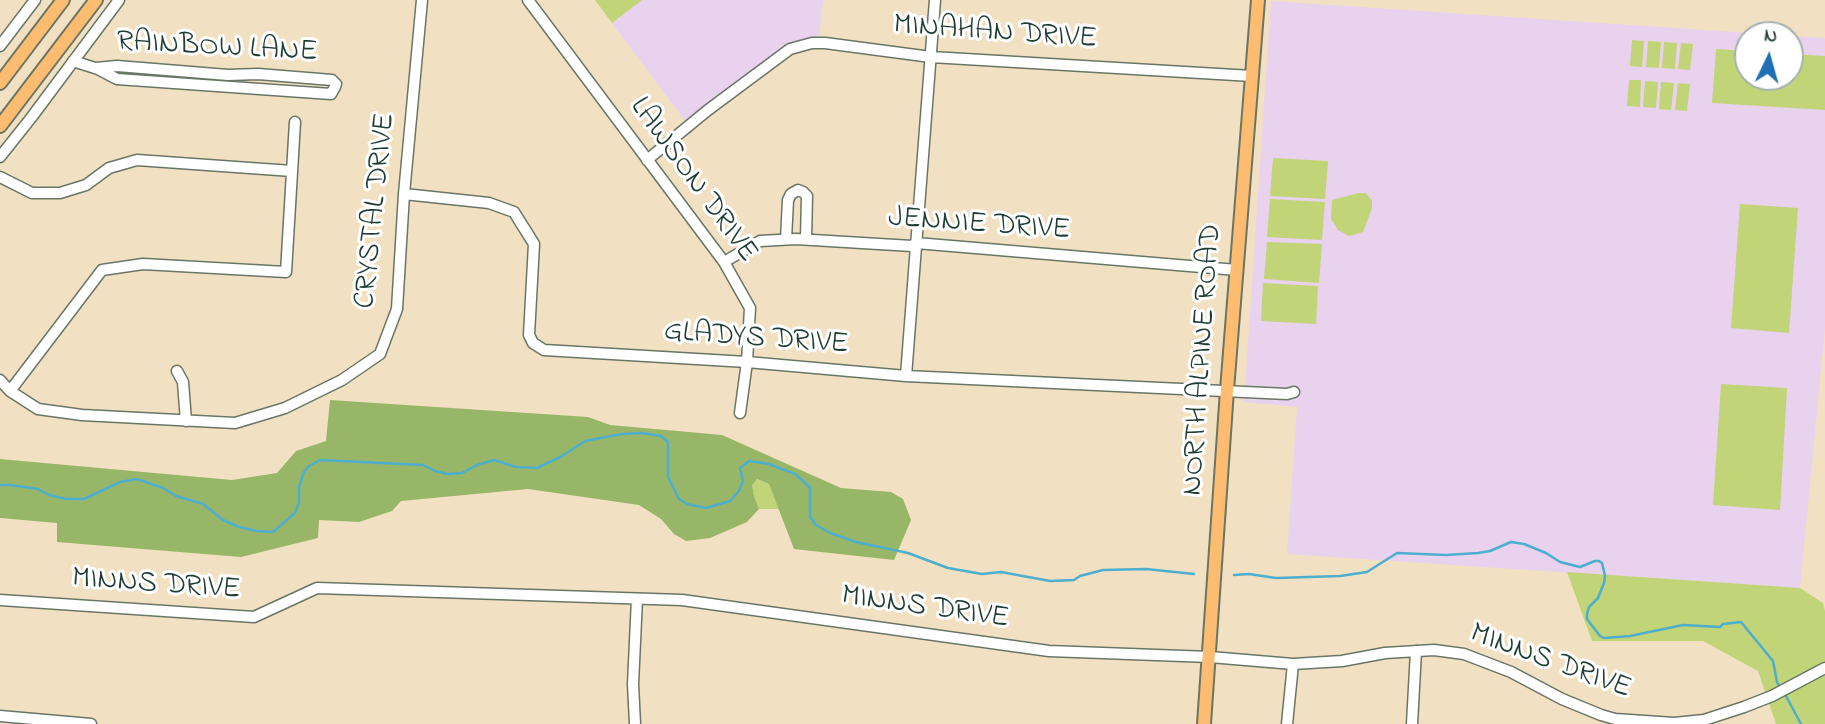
<!DOCTYPE html>
<html>
<head>
<meta charset="utf-8">
<style>
	body { margin:0 }
	#map { position:relative; width:1825px; height:724px; overflow:hidden; background:#f2e0c2; font-family:"Indie Flower",sans-serif }
	canvas { display:block }
	.north { position:absolute; left:1734px; top:21px; width:70px; height:70px; box-sizing:border-box; background:#fff; border:2px solid #a5b1ae; border-radius:50%; rotate:5deg; font-size:19px; font-weight:700; line-height:28px; text-align:center; color:#1f3d34 }
	.north::after { content:''; display:block; margin:auto; width:24px; height:32px; background:#1f6fb2; clip-path:polygon(50% 0,100% 100%,50% 72%,0 100%) }
</style>
</head>
<body>
<div id="map">
<canvas width="1825" height="724"></canvas>
<div class="north">N</div>
</div>
<script>
const ctx = document.querySelector('canvas').getContext('2d');
ctx.lineJoin = 'round';
function fillPath(path, color) { ctx.fillStyle = color; ctx.fill(path, 'evenodd'); }
const toPath = rows => new Path2D(rows.map(r => 'M' + r).join(''));
function strokePath(path, color, width, dash) { ctx.strokeStyle = color; ctx.lineWidth = width; ctx.lineCap = dash ? 'butt' : 'round'; ctx.setLineDash(dash || []); ctx.stroke(path); }
function label(font, color, halo, rows, align = 'center') {
  ctx.font = font + ' "Indie Flower",sans-serif'; ctx.lineWidth = 6; ctx.setLineDash([]); ctx.textBaseline = 'middle'; ctx.strokeStyle = halo; ctx.fillStyle = color; for (const [text, x, y, turn = 0] of rows) {
    ctx.save(); ctx.translate(x, y); ctx.rotate((+turn || 0) * Math.PI / 180); ctx.textAlign = isNaN(turn) ? turn : align; if (halo) ctx.strokeText(text, 0, 0); ctx.fillText(text, 0, 0); ctx.restore();
  }
}
fillPath(toPath([
	[642,0,823,0,819,39,801,41,787,47,686,122,612,23],
	[1271,1,1780,35,1748,35,1748,77,1790,77,1790,36,1825,38,1825,328,1800,588,1287,554,1297,407,1244,402]
]), '#e9d2ed');
fillPath(toPath([
	[595,0,642,0,612,23],
	[1632,40,1644,41,1642,67,1630,66],
	[1648,41,1661,42,1659,68,1646,67],
	[1664,42,1677,43,1675,69,1662,68],
	[1681,43,1693,44,1690,70,1678,69],
	[1716,49,1748,51,1748,77,1790,77,1790,54,1825,56,1825,110,1712,103],
	[1629,80,1641,80,1640,107,1627,106],
	[1645,81,1658,82,1656,108,1643,107],
	[1661,82,1674,83,1671,110,1659,109],
	[1678,83,1690,84,1687,111,1675,110],
	[1273,158,1328,161,1325,199,1270,196],
	[1359,193,1366,193,1372,201,1372,208,1363,232,1349,236,1338,230,1331,219,1332,200],
	[1270,199,1325,202,1322,240,1267,237],
	[1740,204,1798,208,1789,333,1731,328],
	[1267,242,1322,244,1319,283,1264,279],
	[1263,283,1318,286,1316,324,1261,321],
	[1721,384,1787,388,1780,510,1713,505],
	[756,479,769,484,779,509,759,509,754,496,752,485],
	[1567,572,1800,588,1823,603,1825,611,1825,724,1776,724,1758,671,1703,641,1592,641]
]), '#c1d477');
fillPath(toPath([
	[330,400,588,417,610,425,722,435,841,488,891,492,903,499,911,520,894,560,794,549,769,484,757,479,752,485,754,496,759,509,747,522,710,538,686,541,674,534,661,519,639,505,528,489,401,501,392,511,359,522,319,520,318,538,241,557,57,542,57,523,0,518,0,459,232,480,277,473,296,451,326,441]
]), '#98b668');
strokePath(toPath([
	[0,485,10,485,38,489,49,495,66,499,84,499,120,482,137,479,163,488,176,496,203,504,223,520,239,527,257,531,273,532,295,513,299,502,299,487,304,472,309,466,320,460,423,465,435,471,447,474,462,473,477,465,494,460,516,467,537,468,562,456,585,441,622,434,642,433,661,436,668,442,668,477,679,499,687,504,706,508,730,501,739,491,743,481,740,468,749,461,769,464,779,468,795,474,803,481,810,488,810,517,816,525,830,533,856,542,908,553,948,568,982,574,1001,572,1050,581,1074,580,1080,576,1103,570,1146,569,1194,574],
	[1234,575,1249,574,1276,578,1340,576,1367,572,1397,553,1446,555,1478,553,1490,551,1511,542,1524,544,1546,553,1560,562,1580,567,1595,561,1599,561,1602,563,1605,576,1604,583,1598,598,1589,607,1587,614,1587,619,1600,636,1604,638,1630,636,1683,625,1720,627,1723,624,1741,622,1773,661,1777,682,1779,686],
	[1786,696,1801,724]
]), '#4eaecd', 2.5);
const minor = toPath([
	[528,0,724,262,750,308,747,362,740,413],
	[0,46,35,0],
	[73,61,98,69,117,79,331,94,335,87,336,84,332,80,258,74,228,75,117,66,96,68],
	[0,157,31,118,119,0],
	[647,160,708,110,790,49,812,43,825,43,931,57,1252,76],
	[0,177,32,193,60,193,86,185,109,168,137,160,292,171],
	[404,194,489,203,514,212,534,244,529,335,533,343,544,350,747,362,906,376,1287,394,1294,392],
	[786,239,788,200,791,194,798,190,803,192,807,196,806,239],
	[724,262,760,241,796,239,912,246,916,243,1237,270],
	[177,371,183,382,186,421],
	[906,376,935,0],
	[0,380,10,391,38,409,82,415,235,423,285,408,342,380,380,354,397,309,404,194,422,0],
	[10,391,102,270,143,264,286,272,295,122],
	[0,600,254,617,317,588,682,600,1049,651,1210,657,1293,664,1342,661,1385,653,1434,650,1464,654,1511,672,1562,699,1601,715,1615,719,1674,723,1704,720,1744,707,1772,696,1825,668],
	[0,716,91,724],
	[635,724,633,684,637,599],
	[1287,724,1293,664],
	[1412,724,1416,651]
]);
const major = toPath([
	[0,83,63,0],
	[0,126,96,0],
	[1204,724,1227,390,1258,0]
]);
strokePath(minor, '#697666', 13);
strokePath(major, '#697666', 16);
strokePath(minor, '#fff', 10);
strokePath(major, '#fdbc70', 12);
label('30px', '#1f3d34', '#fff', [
	["MINAHAN DRIVE",995,34,4],
	["RAINBOW LANE",217,49,3],
	["LAWSON DRIVE",692,181,54],
	["CRYSTAL DRIVE",377,211,-84],
	["JENNIE DRIVE",979,226,4],
	["GLADYS DRIVE",756,340,4],
	["NORTH ALPINE ROAD",1204,360,-86],
	["MINNS DRIVE",156,586,4],
	["MINNS DRIVE",925,609,8],
	["MINNS DRIVE",1550,663,20]
]);
</script>
</body>
</html>
